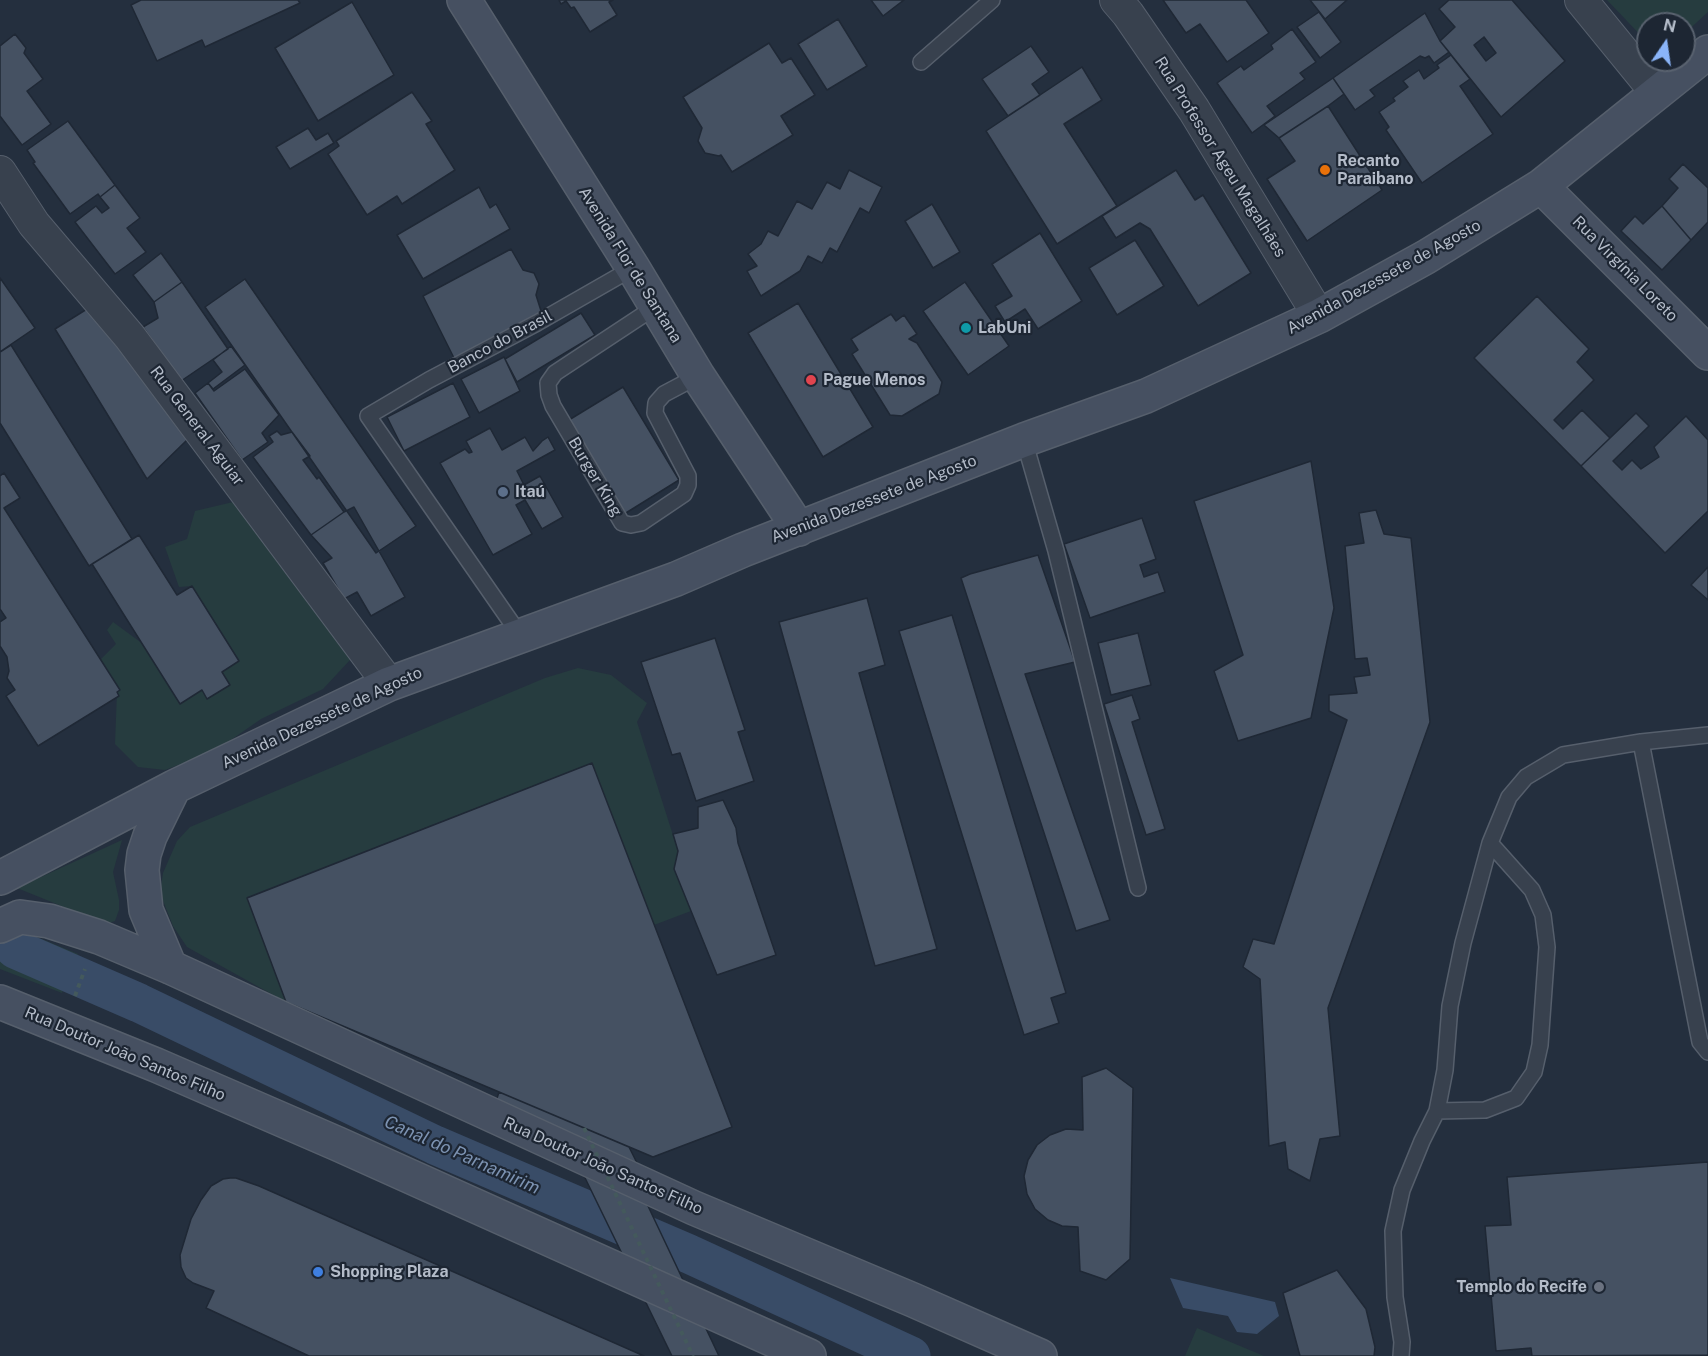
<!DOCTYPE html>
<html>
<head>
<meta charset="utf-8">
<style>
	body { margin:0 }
	#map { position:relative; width:1708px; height:1356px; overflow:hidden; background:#242f3e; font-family:"Public Sans",sans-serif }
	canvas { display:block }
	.north { position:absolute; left:1636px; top:12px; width:60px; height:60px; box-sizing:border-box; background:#1d2633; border:2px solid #59626f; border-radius:50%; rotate:13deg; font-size:16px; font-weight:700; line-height:24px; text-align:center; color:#b4bcc9 }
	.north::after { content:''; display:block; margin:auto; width:21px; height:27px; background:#8ab4f8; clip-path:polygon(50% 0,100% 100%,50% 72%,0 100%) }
</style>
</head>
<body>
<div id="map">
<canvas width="1708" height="1356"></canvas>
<div class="north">N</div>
</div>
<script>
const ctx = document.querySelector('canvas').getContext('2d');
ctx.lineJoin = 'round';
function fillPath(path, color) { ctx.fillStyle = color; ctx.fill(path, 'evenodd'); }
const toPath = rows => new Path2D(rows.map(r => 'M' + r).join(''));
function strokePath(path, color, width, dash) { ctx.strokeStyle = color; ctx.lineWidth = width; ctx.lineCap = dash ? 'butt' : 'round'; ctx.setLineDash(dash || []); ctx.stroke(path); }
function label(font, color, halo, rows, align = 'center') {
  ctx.font = font + ' "Public Sans",sans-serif'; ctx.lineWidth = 4.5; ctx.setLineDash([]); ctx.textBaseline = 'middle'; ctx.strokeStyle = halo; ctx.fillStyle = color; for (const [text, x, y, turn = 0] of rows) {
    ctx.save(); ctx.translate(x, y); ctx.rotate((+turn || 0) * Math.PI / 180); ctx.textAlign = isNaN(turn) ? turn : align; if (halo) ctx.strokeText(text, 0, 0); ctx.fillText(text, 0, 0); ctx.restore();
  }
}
fillPath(toPath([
	[1607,0,1708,0,1708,12,1684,34,1684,24,1648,24,1648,43],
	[233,502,253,513,353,647,350,660,323,689,261,719,215,751,165,770,138,767,115,744,117,692,101,659,116,644,107,630,113,622,143,644,180,704,202,690,207,699,230,685,222,672,239,660,192,586,179,587,165,547,187,539,195,511],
	[578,668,611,675,647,703,637,722,678,851,674,869,691,911,654,925,591,763,247,897,286,1002,187,947,173,926,160,893,163,873,177,841,190,827,545,678],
	[122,840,113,872,119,900,119,910,115,921,106,924,17,888],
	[12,932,32,935,78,954,62,993,0,969,0,946],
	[1197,1328,1264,1356,1185,1356]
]), '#263c3f');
fillPath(toPath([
	[1170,1278,1275,1302,1279,1316,1257,1334,1237,1332,1228,1316,1183,1308]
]), '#394c67');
strokePath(toPath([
	[15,949,139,1003,435,1145,689,1254,911,1356]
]), '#394c67', 39);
const building = toPath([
	[141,0,298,0,300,3,205,47,202,40,157,61,131,5,141,0],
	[559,0,613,0,609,2,617,15,590,32,574,7,571,8,566,1,561,4,559,0],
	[871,0,904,0,883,16,871,0],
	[1163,0,1246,0,1269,33,1227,62,1200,24,1186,33,1163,0],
	[1310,0,1347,0,1325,19,1310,0],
	[1449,0,1512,0,1565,61,1501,117,1440,41,1455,27,1439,9,1449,0],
	[1484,37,1496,53,1486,61,1474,45,1484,37],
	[352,2,394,75,318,121,275,48,352,2],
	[1319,12,1341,42,1320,58,1297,27,1319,12],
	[1425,13,1440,41,1449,52,1434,63,1429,56,1425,58,1420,56,1370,90,1375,96,1355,110,1333,78,1425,13],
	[838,19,867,66,827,90,798,44,838,19],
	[1292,29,1316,62,1300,73,1305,79,1267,106,1275,116,1252,133,1217,83,1241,66,1244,70,1273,49,1271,45,1292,29],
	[15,34,26,48,24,53,43,79,27,91,51,124,22,145,0,116,0,46,15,34],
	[769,43,782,63,791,58,815,95,781,116,793,135,732,172,721,155,719,156,705,153,698,141,702,128,683,97,769,43],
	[1031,46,1049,72,1032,84,1040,95,1008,116,982,79,1031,46],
	[1451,55,1470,79,1460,86,1493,134,1422,183,1386,130,1389,127,1379,112,1395,101,1393,98,1408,87,1403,81,1419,70,1424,79,1439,68,1437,65,1451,55],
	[1082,67,1102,100,1064,124,1117,206,1057,244,986,131,1082,67],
	[1333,78,1344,94,1328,106,1279,138,1264,125,1333,78],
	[412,92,432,121,426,124,455,170,402,204,397,196,367,215,328,154,339,146,336,141,412,92],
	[1328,106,1382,190,1307,241,1267,179,1295,161,1279,138,1328,106],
	[68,121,115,185,100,197,98,194,70,214,33,163,35,162,27,150,68,121],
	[308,128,316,140,328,133,334,143,290,169,276,147,308,128],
	[1683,164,1708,188,1708,222,1691,240,1662,206,1678,188,1669,179,1683,164],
	[849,170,882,187,869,213,860,208,837,252,830,248,822,263,808,256,800,271,761,296,747,271,757,266,748,254,761,244,768,231,778,236,797,201,812,209,827,182,840,189,849,170],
	[1176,170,1195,200,1203,195,1251,273,1198,306,1150,229,1140,223,1116,238,1102,216,1176,170],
	[115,185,140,218,127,228,146,252,115,274,75,222,96,206,102,213,109,208,100,197,115,185],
	[479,187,490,208,496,204,510,229,423,279,397,235,479,187],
	[932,204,960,252,933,268,905,221,932,204],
	[1662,206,1691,240,1662,270,1621,231,1635,216,1643,224,1662,206],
	[1040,233,1082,301,1038,329,1025,309,1005,322,995,306,1012,296,992,264,1040,233],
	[1135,240,1164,286,1117,315,1089,268,1135,240],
	[511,249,523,270,534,273,539,284,536,295,542,314,455,360,423,296,511,249],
	[161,253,182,282,154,302,133,275,161,253],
	[0,278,35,328,0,352,0,278],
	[245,279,416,526,376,553,205,307,245,279],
	[182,282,228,349,181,381,143,327,158,318,154,302,182,282],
	[965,282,1009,346,968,375,923,311,965,282],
	[1537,296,1589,349,1577,362,1594,380,1554,420,1563,429,1582,410,1610,438,1581,466,1474,358,1537,296],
	[798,303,873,427,823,457,748,333,798,303],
	[87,309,159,393,188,439,147,479,55,329,87,309],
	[581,313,595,335,517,382,505,359,581,313],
	[891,314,896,321,904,315,917,334,909,339,917,343,942,382,939,394,902,416,890,415,852,354,858,350,851,339,891,314],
	[11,345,132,539,89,566,0,423,0,352,11,345],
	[231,346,245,365,213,389,208,383,222,372,213,360,231,346],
	[504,357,520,391,479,413,461,379,504,357],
	[245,369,279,415,262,433,268,442,242,460,195,393,208,383,214,391,245,369],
	[453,383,470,417,404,451,387,417,453,383],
	[623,387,679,480,621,516,564,423,623,387],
	[1636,413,1649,426,1613,461,1622,470,1632,460,1641,469,1659,457,1654,447,1686,416,1708,440,1708,511,1665,553,1581,466,1636,413],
	[490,428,502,450,525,437,533,451,542,441,548,437,555,450,517,471,524,485,540,476,563,517,542,529,525,500,516,505,532,534,493,555,440,463,465,449,469,453,472,452,466,441,490,428],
	[277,431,281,435,292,432,310,456,303,460,317,479,319,477,344,512,311,535,253,457,273,442,269,436,277,431],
	[1311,461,1334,608,1311,718,1238,741,1214,671,1243,655,1194,501,1311,461],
	[4,473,20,498,4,508,120,690,117,692,119,696,38,746,6,696,15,690,7,678,9,671,7,657,0,646,0,622,6,618,0,609,0,476,4,473],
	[354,507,405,597,371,616,357,592,344,599,323,563,332,558,311,535,344,512,354,507],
	[1376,510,1384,534,1411,538,1430,722,1328,1008,1340,1136,1320,1139,1310,1181,1288,1169,1285,1142,1269,1146,1260,979,1243,967,1253,939,1274,944,1347,720,1329,711,1329,695,1357,693,1354,677,1370,675,1367,658,1355,659,1345,546,1364,543,1359,513,1376,510],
	[1142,518,1156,559,1140,565,1144,577,1158,572,1165,592,1090,618,1064,544,1142,518],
	[139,535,177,595,192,586,239,661,222,672,230,685,207,699,202,690,180,704,92,564,139,535],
	[1038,555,1075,662,1025,674,1110,920,1076,931,961,578,970,574,1038,555],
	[1708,567,1708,600,1691,585,1708,567],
	[867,598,885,665,859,673,937,949,875,966,779,622,867,598],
	[952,615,1066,993,1051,998,1059,1023,1024,1035,899,631,952,615],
	[1138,633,1151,685,1111,695,1098,643,1138,633],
	[715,638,745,730,738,732,754,781,696,801,680,753,672,755,641,662,715,638],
	[1132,695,1140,719,1132,722,1165,829,1146,835,1104,704,1132,695],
	[592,763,732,1127,653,1157,286,1002,247,898,592,763],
	[723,800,736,828,738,843,776,955,717,975,674,869,678,851,673,834,698,828,698,807,723,800],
	[1106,1068,1133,1088,1130,1259,1106,1280,1080,1271,1078,1227,1062,1226,1048,1220,1035,1209,1027,1194,1024,1176,1028,1160,1037,1145,1050,1135,1066,1129,1083,1130,1082,1077,1106,1068],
	[499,1092,629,1147,638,1165,630,1168,719,1356,672,1356,568,1143,493,1111,499,1092],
	[1708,1162,1708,1355,1532,1356,1531,1348,1496,1351,1485,1226,1511,1225,1507,1177,1708,1162],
	[230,1178,236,1178,259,1186,644,1356,309,1356,206,1308,214,1291,193,1283,186,1278,181,1267,180,1255,191,1219,201,1200,211,1186,223,1179,230,1178],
	[1337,1270,1366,1309,1375,1347,1374,1356,1300,1356,1283,1293,1337,1270]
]);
fillPath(building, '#455162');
strokePath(building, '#1f2835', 1.5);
const lane = toPath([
	[921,62,992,0],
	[655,307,555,373,548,383,549,395,553,406,622,523,631,525,641,523,684,494,688,485,688,476,655,413,656,403,664,394,698,376],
	[1024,440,1056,551,1138,888],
	[520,635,368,416,429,380,537,323,633,268],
	[1641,742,1700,1042,1708,1052],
	[1437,1111,1485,1110,1516,1098,1534,1072,1540,1045,1547,947,1543,915,1532,890,1490,843],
	[1401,1356,1402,1342,1395,1297,1393,1231,1402,1190,1422,1141,1437,1111,1445,1070,1450,1006,1463,943,1490,843,1509,797,1526,777,1563,755,1641,742,1708,735]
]);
const street = toPath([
	[1116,0,1128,14,1194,110,1319,316],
	[1581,0,1656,92],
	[0,172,34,224,130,337,389,684]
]);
const secondary = toPath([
	[464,0,633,268,698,376,799,529],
	[1541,186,1708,353],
	[0,878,174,787,389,684,676,579,743,550,1024,440,1146,396,1319,316,1426,257,1541,186,1708,52],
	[0,926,20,917,49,921,99,937,170,967,694,1208,913,1300,1040,1356],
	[170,967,146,910,142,870,144,854,150,836,174,787],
	[0,1002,156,1065,338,1144,809,1356]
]);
strokePath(lane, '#565f6c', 18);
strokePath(street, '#565f6c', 34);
strokePath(secondary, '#565f6c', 36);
strokePath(toPath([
	[75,996,85,969]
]), '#44595c', 4, [4.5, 4.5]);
strokePath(lane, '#38414e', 15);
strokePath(street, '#38414e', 32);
strokePath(secondary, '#465061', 33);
strokePath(toPath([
	[584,1128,693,1356]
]), '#44595c', 4, [4.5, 4.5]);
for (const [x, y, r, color] of [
	[1325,170,6,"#e8710a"],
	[966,328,6,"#0f9aa8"],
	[811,380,6,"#e0444e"],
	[503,492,6,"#5c6f8a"],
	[318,1272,6,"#3f7fe0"],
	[1599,1287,6,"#6b7280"]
]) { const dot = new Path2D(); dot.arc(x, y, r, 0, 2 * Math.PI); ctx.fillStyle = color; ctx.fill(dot); strokePath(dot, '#1d2633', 2); }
label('16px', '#b4bcc9', '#1d2633', [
	["Rua Professor Ageu Magalhães",1220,157,58],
	["Avenida Flor de Santana",630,265,58],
	["Rua Virgínia Loreto",1625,269,45],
	["Avenida Dezessete de Agosto",1384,277,-29],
	["Banco do Brasil",500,342,-28],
	["Rua General Aguiar",197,426,53],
	["Burger King",595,477,59],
	["Avenida Dezessete de Agosto",874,499,-21],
	["Avenida Dezessete de Agosto",322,718,-25],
	["Rua Doutor João Santos Filho",125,1054,23],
	["Rua Doutor João Santos Filho",603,1166,24]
]);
label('bold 16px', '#b4bcc9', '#1d2633', [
	["Recanto",1337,161],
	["Paraibano",1337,179],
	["LabUni",978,328],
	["Pague Menos",823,380],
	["Itaú",515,492],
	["Shopping Plaza",330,1272],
	["Templo do Recife",1587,1287,"right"]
], 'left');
label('italic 18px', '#7c92b1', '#1d2633', [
	["Canal do Parnamirim",462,1155,24]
]);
</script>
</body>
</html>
